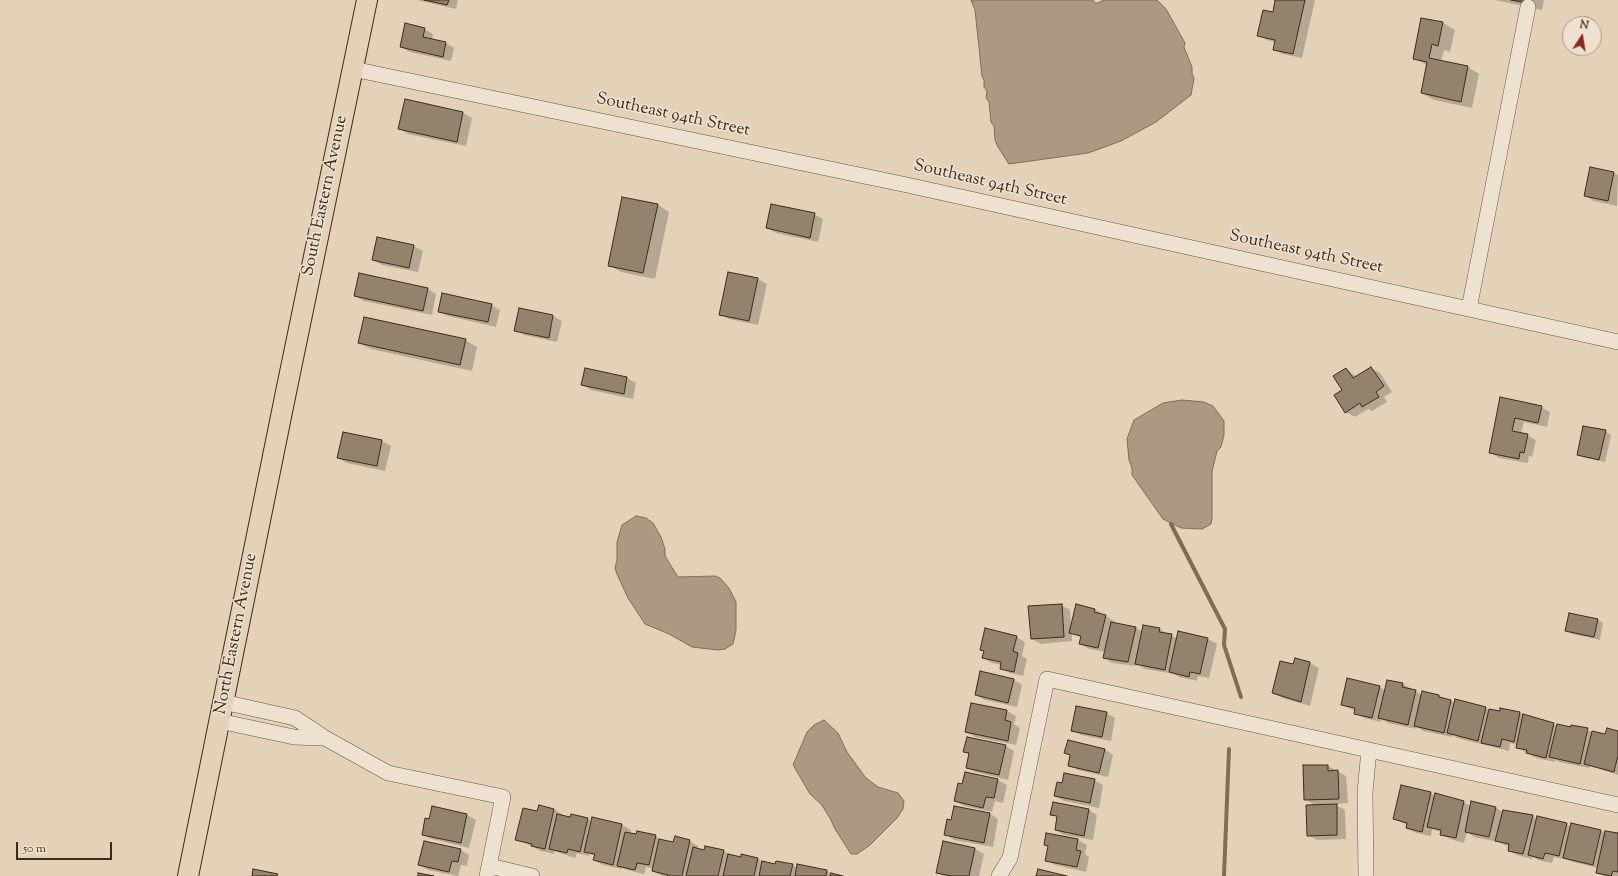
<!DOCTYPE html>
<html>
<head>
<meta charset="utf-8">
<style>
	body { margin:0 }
	#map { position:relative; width:1618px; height:876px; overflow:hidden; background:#e3d2b7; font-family:"Sorts Mill Goudy",serif }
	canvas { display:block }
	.north { position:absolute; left:1562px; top:16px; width:40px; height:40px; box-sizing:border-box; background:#ede2d0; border:1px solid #a79987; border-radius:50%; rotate:12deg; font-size:11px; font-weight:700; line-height:16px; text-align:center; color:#3d2b1a }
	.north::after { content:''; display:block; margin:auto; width:14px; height:18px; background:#8f2418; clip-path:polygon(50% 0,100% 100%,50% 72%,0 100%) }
	.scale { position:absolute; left:16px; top:842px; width:96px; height:18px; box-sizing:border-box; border:2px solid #3d2b1a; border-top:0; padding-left:5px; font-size:12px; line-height:14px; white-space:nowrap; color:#3d2b1a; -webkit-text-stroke:3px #ede2d0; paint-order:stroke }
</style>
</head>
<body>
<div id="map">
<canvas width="1618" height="876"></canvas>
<div class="north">N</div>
<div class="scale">50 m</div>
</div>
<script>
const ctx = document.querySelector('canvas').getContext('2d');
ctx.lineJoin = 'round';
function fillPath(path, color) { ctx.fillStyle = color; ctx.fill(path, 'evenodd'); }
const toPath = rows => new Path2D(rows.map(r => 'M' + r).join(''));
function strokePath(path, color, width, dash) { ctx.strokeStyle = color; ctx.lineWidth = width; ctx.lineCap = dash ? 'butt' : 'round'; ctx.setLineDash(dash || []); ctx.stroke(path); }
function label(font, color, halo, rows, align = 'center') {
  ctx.font = font + ' "Sorts Mill Goudy",serif'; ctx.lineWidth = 3; ctx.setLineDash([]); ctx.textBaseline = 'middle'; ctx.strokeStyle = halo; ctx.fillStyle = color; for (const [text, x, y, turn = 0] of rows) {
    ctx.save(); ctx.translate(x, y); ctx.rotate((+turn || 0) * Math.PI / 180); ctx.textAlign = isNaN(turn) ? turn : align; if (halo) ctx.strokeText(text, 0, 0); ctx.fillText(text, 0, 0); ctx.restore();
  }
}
const water = toPath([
	[971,0,1093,0,1095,3,1098,3,1104,0,1157,0,1166,9,1185,43,1184,47,1192,67,1192,74,1194,78,1191,95,1156,122,1121,141,1088,153,1009,164,998,147,995,140,994,126,991,122,989,102,986,98,987,91,984,87,984,80,982,76,975,10,971,0],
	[1182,400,1204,402,1213,406,1224,421,1224,435,1221,447,1217,451,1212,471,1212,518,1211,524,1202,529,1181,528,1163,519,1132,475,1132,468,1129,460,1127,439,1134,420,1163,403,1182,400],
	[636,516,646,518,653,523,661,537,665,549,665,556,678,577,715,576,720,578,729,588,736,602,736,630,733,644,725,649,718,650,692,647,669,634,645,624,628,598,617,574,615,568,617,560,617,542,622,525,636,516],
	[824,720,838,733,847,752,866,778,878,787,898,793,904,801,903,809,897,818,870,845,857,854,851,854,835,829,830,818,821,804,810,794,793,765,807,732,814,725,824,720]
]);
fillPath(water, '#ab9982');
strokePath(water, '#7f6d58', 1);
fillPath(toPath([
	[417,0,458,0,456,9],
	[1276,0,1315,0,1302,58,1282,54,1274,49,1275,42,1267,40,1258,35,1273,13],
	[1495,0,1544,0,1542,10],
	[1422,19,1443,23,1455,30,1450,52,1444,50,1441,62,1468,67,1479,74,1472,108,1434,100,1422,93,1428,66,1414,58],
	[424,29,433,34,432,40,446,43,454,48,451,61,410,52,401,47],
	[405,100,463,113,472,118,466,146,408,134,399,129],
	[1591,168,1614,173,1618,175,1617,206,1594,201,1585,196],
	[658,205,669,212,655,279,621,272,609,265],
	[814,214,823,219,818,242,776,233,767,228],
	[414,246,423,251,418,272,382,265,373,260],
	[758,279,767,284,758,325,729,319,720,314],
	[428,289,436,294,432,315,364,301,355,296],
	[491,305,500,310,496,327,448,316,439,311],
	[520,309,553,316,562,321,557,342,524,335,516,330],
	[465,340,477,347,472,371,371,349,359,343],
	[1371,368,1380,373,1392,392,1384,397,1387,402,1372,411,1368,409,1355,417,1346,412,1343,390,1346,369,1357,377],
	[586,369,627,378,636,383,633,399,591,390,582,385],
	[1501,399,1541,407,1550,412,1547,427,1524,422,1521,433,1527,435,1536,440,1532,457,1529,456,1528,463,1499,458,1490,452],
	[1605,431,1611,435,1605,462,1583,457,1578,454],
	[382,441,391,446,385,471,347,463,338,458],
	[1061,605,1070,610,1071,626,1094,609,1114,621,1114,623,1136,628,1143,632,1159,629,1178,639,1179,632,1208,639,1217,644,1209,678,1198,676,1197,681,1179,677,1174,674,1145,669,1137,664,1137,666,1112,663,1104,658,1105,652,1089,649,1081,644,1082,638,1072,633,1072,641,1041,644,1032,639],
	[1598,620,1603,623,1600,640,1572,634,1566,630],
	[1016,637,1025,642,1022,656,1027,659,1023,676,1010,673,1001,668,1002,665,992,663,983,658,985,652,981,650],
	[1295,659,1310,663,1319,668,1310,706,1282,698,1273,693,1294,665],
	[1014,680,1022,685,1017,707,985,700,976,695],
	[1388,681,1403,684,1422,695,1439,696,1455,703,1485,708,1490,710,1520,713,1557,726,1572,728,1572,726,1606,736,1618,732,1618,775,1590,766,1589,768,1559,762,1555,759,1555,762,1536,758,1517,747,1517,745,1510,743,1509,751,1457,738,1453,735,1452,737,1423,731,1417,727,1416,729,1388,723,1381,719,1381,722,1364,718,1355,713,1356,711,1342,705,1379,687,1386,691],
	[1007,711,1016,716,1014,724,1020,728,1016,745,975,737,966,732],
	[1106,713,1115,718,1111,741,1081,735,1072,730],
	[1006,746,1014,751,1008,780,975,772,967,767,970,755,964,752],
	[1104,749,1113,755,1108,777,1078,770,1069,765,1071,756,1066,753],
	[1328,766,1346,776,1348,803,1334,804,1345,810,1346,839,1317,840,1308,835,1316,806,1305,799],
	[965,773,998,780,1007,785,1003,803,995,801,992,812,964,806,955,801,963,785],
	[1094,780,1103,785,1099,808,1064,801,1055,796,1063,784],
	[1430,793,1435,796,1464,802,1471,806,1495,807,1503,812,1532,816,1537,819,1566,824,1571,827,1618,834,1618,876,1604,876,1597,872,1598,868,1573,862,1568,860,1554,857,1552,863,1538,860,1533,857,1532,859,1517,855,1509,850,1510,847,1498,842,1474,837,1467,832,1464,843,1450,839,1441,834,1441,832,1432,829,1431,836,1416,833,1407,828,1408,825,1394,819],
	[539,806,554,809,563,815,562,816,571,818,587,819,592,821,593,818,622,825,631,830,630,834,655,836,664,841,674,843,689,841,698,846,697,849,705,851,706,847,724,851,731,855,741,858,758,859,762,862,776,865,792,865,797,868,827,871,838,876,662,876,653,871,654,869,646,867,644,874,627,870,622,867,622,869,603,865,594,860,595,856,589,854,589,856,577,853,575,858,554,851,554,854,541,851,517,839,538,812],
	[433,807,467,815,476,820,469,848,432,839,423,834,430,820],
	[1089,810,1097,815,1093,840,1064,835,1056,830,1058,818,1052,814],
	[990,814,998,819,993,847,954,840,946,835,952,821],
	[1047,834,1078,840,1087,845,1085,854,1089,857,1086,872,1055,865,1046,860,1049,847,1045,845],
	[944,842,975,849,984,854,979,876,944,876,937,872],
	[460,850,469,855,467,866,461,865,458,876,428,870,419,865]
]), '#0003');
strokePath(toPath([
	[1171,524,1175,532,1225,629,1224,645,1241,697],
	[1224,876,1229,749]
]), '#7f6d58', 4);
const building = toPath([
	[424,0,449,0,447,5,424,0],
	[1275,0,1305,0,1293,54,1273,50,1275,40,1257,36,1263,10,1273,12,1275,0],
	[1511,0,1531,0,1530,4,1511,0],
	[1421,18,1443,22,1438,46,1432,44,1429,58,1468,66,1461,102,1421,93,1427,62,1413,59,1421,18],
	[405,23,425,28,423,37,446,42,443,57,400,47,405,23],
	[405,99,463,112,457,142,398,129,405,99],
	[1590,167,1614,172,1608,201,1584,196,1590,167],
	[622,197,658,204,643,273,608,266,622,197],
	[771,204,815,213,810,238,766,228,771,204],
	[377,237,414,245,409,268,372,260,377,237],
	[728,272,758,278,749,321,719,315,728,272],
	[359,273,428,288,423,311,354,296,359,273],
	[442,293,492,304,488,322,438,312,442,293],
	[519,308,553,315,549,338,514,331,519,308],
	[364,317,466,339,460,365,358,343,364,317],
	[1371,367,1384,386,1376,392,1379,397,1362,407,1360,403,1345,413,1334,395,1342,390,1333,376,1346,368,1353,378,1371,367],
	[585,368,627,377,624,394,581,385,585,368],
	[1500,397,1542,406,1538,423,1515,418,1512,431,1528,434,1524,453,1520,452,1519,459,1489,453,1500,397],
	[1583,426,1606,430,1599,460,1577,455,1583,426],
	[343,432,382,440,377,466,337,458,343,432],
	[1062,604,1064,637,1031,639,1028,606,1062,604],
	[1076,604,1095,609,1094,612,1106,615,1098,648,1079,644,1081,636,1069,633,1076,604],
	[1569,613,1598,619,1594,637,1565,631,1569,613],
	[1111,622,1136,627,1128,662,1103,658,1111,622],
	[1143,625,1160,628,1159,632,1172,634,1165,670,1135,664,1143,625],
	[985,628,1017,636,1013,651,1018,653,1014,672,1000,669,1001,662,982,658,984,651,980,650,985,628],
	[1178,631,1208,638,1200,674,1190,672,1189,677,1169,672,1178,631],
	[1295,658,1310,662,1301,702,1272,693,1280,661,1293,664,1295,658],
	[980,671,1014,679,1008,703,975,695,980,671],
	[1347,678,1380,686,1372,718,1354,714,1355,708,1341,705,1347,678],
	[1387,680,1403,683,1402,687,1416,690,1408,725,1378,718,1387,680],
	[1422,691,1439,695,1439,697,1451,700,1444,733,1414,726,1422,691],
	[1455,699,1486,707,1478,741,1447,733,1455,699],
	[971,703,1007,710,1005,720,1011,722,1008,741,965,732,971,703],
	[1076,706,1107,712,1102,737,1071,731,1076,706],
	[1500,708,1520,712,1514,742,1502,739,1500,747,1481,743,1489,709,1500,711,1500,708],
	[1523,714,1554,723,1546,758,1526,753,1527,750,1516,748,1523,714],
	[1557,724,1571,727,1571,725,1588,728,1580,764,1549,757,1557,724],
	[1607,728,1618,731,1618,755,1614,772,1584,764,1592,731,1605,734,1607,728],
	[967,737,1006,745,999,775,966,768,969,753,963,752,967,737],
	[1068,740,1105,749,1099,773,1068,766,1070,755,1064,753,1068,740],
	[1303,765,1328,765,1328,771,1338,770,1339,799,1304,800,1303,765],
	[965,772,998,779,994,798,986,797,983,808,954,801,958,783,962,784,965,772],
	[1064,773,1095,779,1090,803,1054,796,1057,782,1062,783,1064,773],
	[1401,785,1431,792,1422,832,1406,828,1407,823,1393,819,1401,785],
	[1435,793,1464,801,1456,838,1440,835,1441,830,1427,827,1435,793],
	[1471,801,1496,807,1489,837,1465,832,1471,801],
	[1053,802,1089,809,1084,836,1055,830,1057,816,1050,815,1053,802],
	[1337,804,1337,835,1307,836,1306,805,1337,804],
	[539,805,554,809,545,849,531,846,532,844,515,840,523,808,537,811,539,805],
	[432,806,467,814,461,843,422,835,425,818,429,819,432,806],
	[954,806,990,813,984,843,944,835,947,819,951,820,954,806],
	[1503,810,1533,815,1523,854,1508,851,1509,844,1495,841,1503,810],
	[557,814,570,817,571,814,588,818,580,852,568,849,567,853,549,849,557,814],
	[1537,816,1567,823,1559,856,1545,853,1543,859,1528,855,1537,816],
	[592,817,622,824,613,865,593,860,595,854,584,852,592,817],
	[1571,823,1601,830,1593,865,1563,858,1571,823],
	[637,831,656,835,649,865,637,863,635,870,617,866,625,832,636,834,637,831],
	[1605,831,1618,833,1618,872,1613,871,1611,876,1596,873,1605,831],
	[1046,833,1078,839,1076,850,1081,851,1077,867,1045,861,1048,846,1044,845,1046,833],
	[675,836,690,840,682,876,667,876,668,875,652,871,659,839,673,842,675,836],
	[424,841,461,849,458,862,452,861,449,872,418,865,424,841],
	[943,841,975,848,969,876,952,876,936,873,943,841],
	[705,846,724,850,718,876,686,876,693,847,704,850,705,846],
	[728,854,741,857,741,854,758,858,754,876,723,876,728,854],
	[762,861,775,864,776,861,793,864,790,876,759,876,762,861],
	[797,864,827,870,826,876,795,876,797,864],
	[253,869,278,874,277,876,252,876,253,869],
	[1038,869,1067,876,1036,876,1038,869],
	[418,873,434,876,418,876,418,873],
	[831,873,843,876,830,876,831,873]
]);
fillPath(building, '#93826c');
strokePath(building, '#3d2b1a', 1);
const minor = toPath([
	[353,69,907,185,1618,342],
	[1469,309,1528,7],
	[223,702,295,718,325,738,388,773,503,797,487,876],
	[219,721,294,737,324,738],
	[490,866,532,876],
	[999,876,1010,858,1047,679,1618,805],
	[1366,876,1365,792,1369,750]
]);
const major = toPath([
	[188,876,286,392,367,0]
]);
strokePath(minor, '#665541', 16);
strokePath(major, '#3d2b1a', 22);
strokePath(minor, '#ede2d0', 15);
strokePath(major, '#e3d2b7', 20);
label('17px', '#3d2b1a', '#ede2d0', [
	["Southeast 94th Street",673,116,12],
	["Southeast 94th Street",990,184,13],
	["South Eastern Avenue",326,196,-78],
	["Southeast 94th Street",1306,253,12],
	["North Eastern Avenue",237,634,-79]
]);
</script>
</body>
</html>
